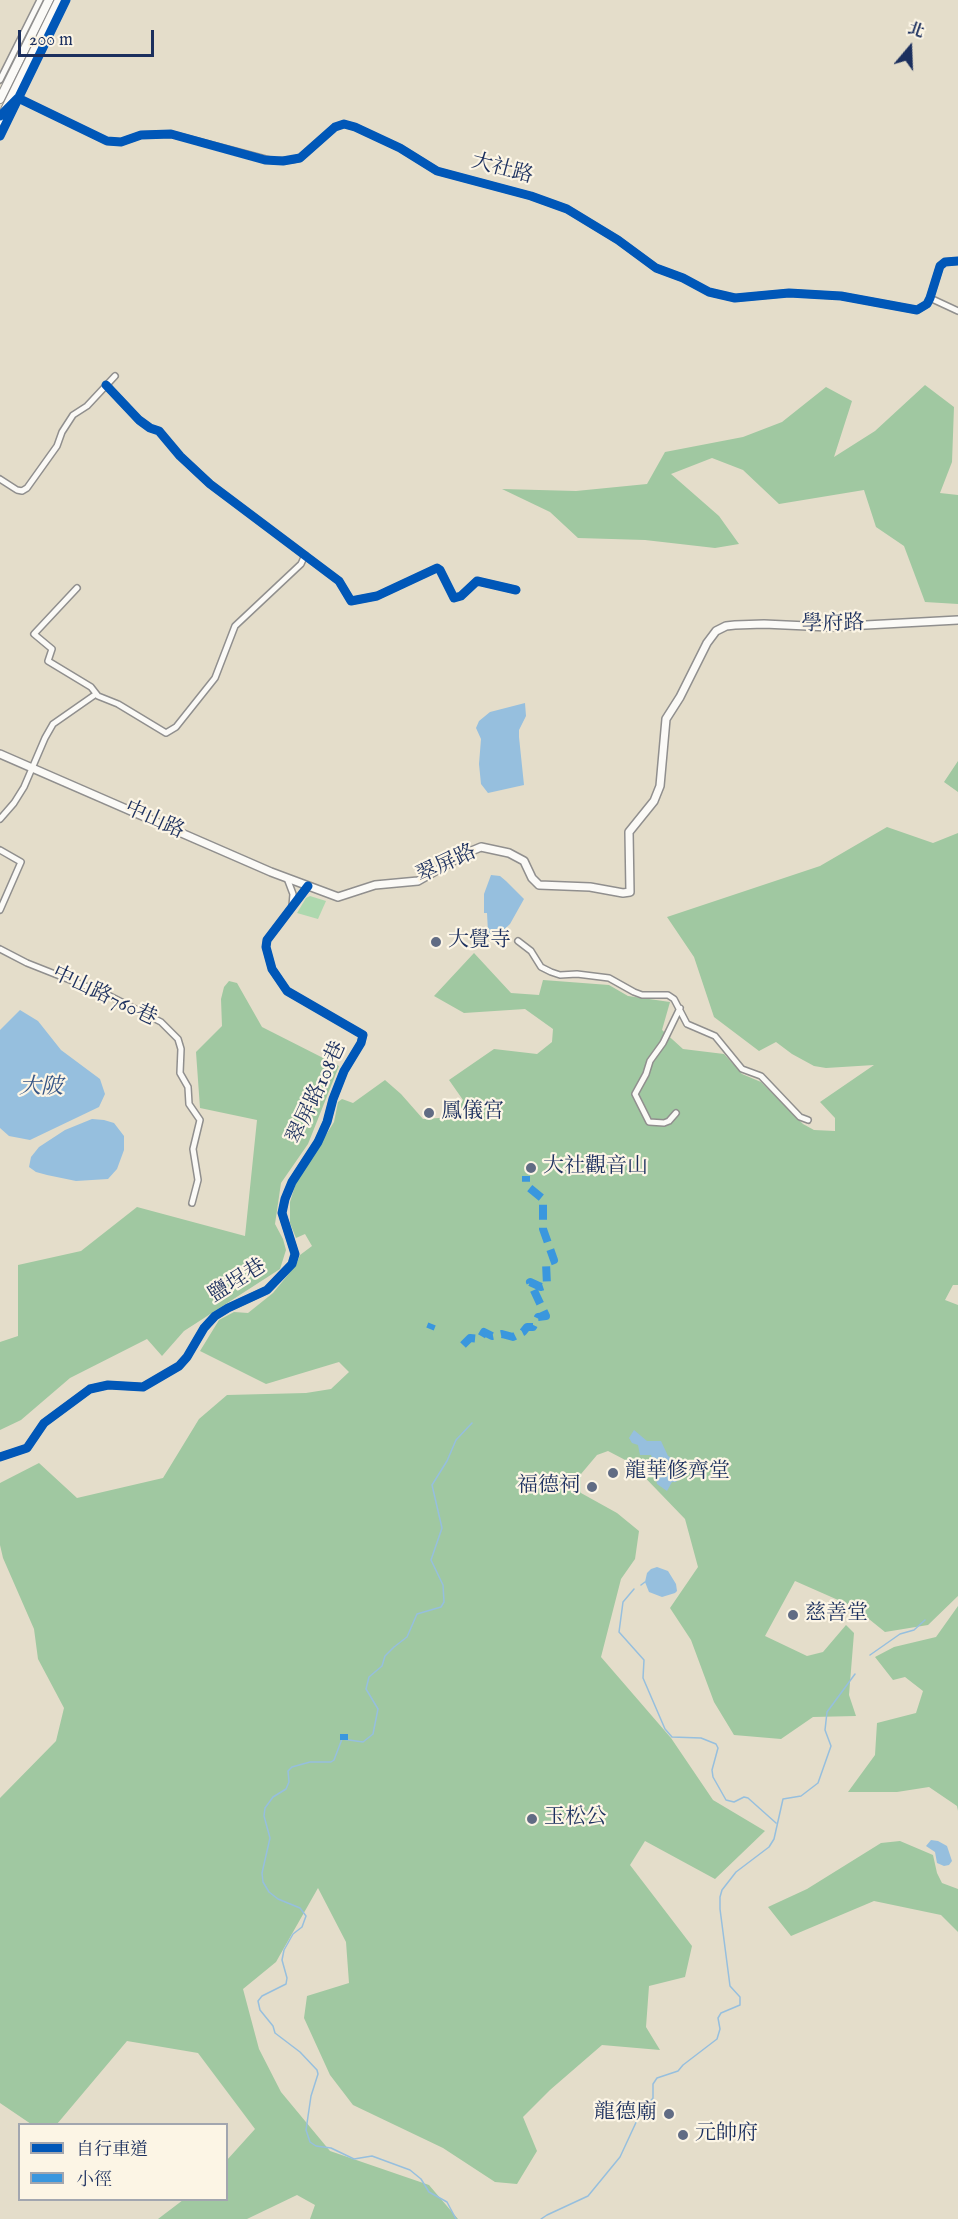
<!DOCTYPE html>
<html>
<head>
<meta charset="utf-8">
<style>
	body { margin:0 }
	#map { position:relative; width:958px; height:2219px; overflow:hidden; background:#e4ddca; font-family:"IM FELL English","Noto Serif TC",serif }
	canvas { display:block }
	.legend { position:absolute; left:18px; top:2123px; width:210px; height:78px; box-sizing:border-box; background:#fcf5e5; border:2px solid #a2a6af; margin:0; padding:8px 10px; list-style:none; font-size:18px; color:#1b2f5e }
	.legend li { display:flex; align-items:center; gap:12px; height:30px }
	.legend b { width:30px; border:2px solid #a2a6af }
	.north { position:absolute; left:880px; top:18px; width:60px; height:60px; -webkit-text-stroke:4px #fcf5e5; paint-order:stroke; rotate:19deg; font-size:16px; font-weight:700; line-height:24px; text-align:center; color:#1b2f5e }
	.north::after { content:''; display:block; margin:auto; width:21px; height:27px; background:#1b2f5e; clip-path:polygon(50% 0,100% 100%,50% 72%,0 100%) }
	.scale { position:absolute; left:18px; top:30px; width:136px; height:27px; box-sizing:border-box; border:3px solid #1b2f5e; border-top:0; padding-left:8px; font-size:18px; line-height:21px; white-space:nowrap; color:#1b2f5e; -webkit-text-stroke:4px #fcf5e5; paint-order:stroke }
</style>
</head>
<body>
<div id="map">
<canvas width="958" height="2219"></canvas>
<ul class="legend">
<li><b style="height:8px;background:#0057b8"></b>自行車道</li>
<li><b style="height:8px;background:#3a97de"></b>小徑</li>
</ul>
<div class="north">北</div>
<div class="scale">200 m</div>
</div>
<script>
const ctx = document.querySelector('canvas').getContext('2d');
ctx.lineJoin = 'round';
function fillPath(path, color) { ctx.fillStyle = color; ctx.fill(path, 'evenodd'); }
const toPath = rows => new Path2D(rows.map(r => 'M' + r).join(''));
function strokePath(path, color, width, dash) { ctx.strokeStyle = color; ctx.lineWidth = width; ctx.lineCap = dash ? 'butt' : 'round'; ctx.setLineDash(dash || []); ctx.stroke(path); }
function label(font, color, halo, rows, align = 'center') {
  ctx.font = font + ' "IM FELL English","Noto Serif TC",serif'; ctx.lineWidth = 4.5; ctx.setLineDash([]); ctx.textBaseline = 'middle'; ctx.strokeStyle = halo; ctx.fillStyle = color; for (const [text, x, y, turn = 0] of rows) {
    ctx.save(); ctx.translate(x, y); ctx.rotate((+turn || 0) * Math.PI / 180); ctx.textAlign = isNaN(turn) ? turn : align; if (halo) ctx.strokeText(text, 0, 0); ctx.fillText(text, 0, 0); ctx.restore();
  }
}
fillPath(toPath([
	[310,896,326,901,318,919,297,913,306,898]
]), '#add8ae');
fillPath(toPath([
	[925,385,954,407,952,462,940,493,958,495,958,604,925,602,904,546,876,527,864,490,779,504,743,470,712,458,671,474,719,516,739,544,715,548,645,540,578,538,550,512,502,489,576,491,647,484,665,452,743,437,782,422,826,387,852,401,834,457,875,431],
	[958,761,958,792,944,782],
	[887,827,933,843,958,833,958,1285,953,1285,945,1300,958,1305,958,1596,928,1625,885,1632,854,1607,795,1581,765,1636,807,1656,823,1652,846,1625,854,1633,849,1695,856,1716,813,1717,781,1739,734,1735,714,1702,691,1640,670,1608,698,1567,685,1519,631,1463,608,1451,597,1455,581,1474,581,1493,617,1513,639,1531,635,1559,621,1579,601,1657,671,1738,713,1800,765,1831,715,1879,645,1841,630,1865,692,1946,685,1977,649,1986,646,2027,660,2050,602,2045,550,2090,523,2117,537,2151,517,2184,495,2182,443,2148,353,2105,330,2075,304,2018,307,1996,349,1983,346,1942,318,1888,276,1962,243,1989,259,2049,281,2092,330,2151,429,2185,458,2219,310,2219,315,2205,297,2195,247,2219,158,2219,183,2200,226,2200,227,2160,255,2129,198,2053,127,2041,57,2124,31,2124,0,2103,0,1798,56,1741,64,1708,38,1659,34,1629,3,1558,0,1545,0,1483,39,1463,77,1498,163,1478,199,1419,227,1395,306,1393,331,1389,349,1372,339,1362,266,1384,200,1351,219,1320,234,1312,248,1313,273,1293,296,1265,300,1255,312,1246,305,1234,296,1238,290,1223,290,1202,296,1183,334,1122,338,1102,342,1099,353,1103,385,1080,401,1094,423,1119,454,1117,463,1100,449,1080,494,1049,537,1054,552,1042,553,1029,525,1009,464,1013,434,996,474,953,511,993,539,995,543,980,609,985,628,996,670,1002,662,1030,683,1049,724,1054,742,1074,761,1082,803,1124,814,1130,835,1131,835,1118,820,1102,874,1065,826,1068,814,1066,792,1054,776,1042,759,1051,714,1017,694,957,667,917,820,866],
	[229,981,237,983,262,1027,339,1066,308,1144,281,1183,275,1224,283,1239,286,1250,280,1269,184,1331,162,1356,147,1339,70,1378,21,1420,0,1430,0,1342,18,1336,18,1265,81,1251,137,1207,245,1236,257,1120,200,1108,196,1052,222,1026,221,999,224,987],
	[958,1606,958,1811,957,1806,929,1787,897,1792,848,1792,875,1755,877,1723,916,1713,923,1691,905,1677,893,1680,875,1657,894,1647,936,1637],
	[900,1841,933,1855,937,1873,942,1883,958,1889,958,1932,941,1915,874,1901,791,1936,768,1907,807,1889,881,1843]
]), '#a0c8a1');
fillPath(toPath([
	[525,703,526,716,519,730,519,737,524,785,488,793,481,784,479,764,481,739,476,728,479,721,490,712],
	[491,875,500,876,506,881,524,899,510,924,492,941,488,932,487,913,484,913,484,894],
	[20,1010,38,1021,61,1050,100,1079,105,1094,99,1107,30,1140,9,1136,0,1128,0,1030],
	[92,1119,104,1120,114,1123,124,1136,124,1150,117,1169,108,1179,76,1181,47,1175,36,1172,29,1167,31,1157,39,1147,65,1130],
	[634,1430,647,1441,661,1441,668,1456,672,1458,673,1466,677,1467,679,1478,676,1482,672,1482,667,1491,657,1484,655,1474,659,1470,654,1464,651,1455,640,1455,638,1445,632,1443,629,1438],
	[657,1567,668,1571,676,1584,677,1591,675,1593,662,1597,649,1592,645,1582,647,1573,651,1569],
	[931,1840,938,1841,947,1846,952,1861,949,1865,944,1866,937,1863,935,1852,926,1846]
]), '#96bfde');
strokePath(toPath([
	[641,1585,645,1582],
	[634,1589,623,1602,619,1632,644,1660,643,1678,665,1729,672,1737,701,1738,716,1744,718,1748,712,1770,713,1777,726,1800,734,1802,744,1797,748,1798,776,1823],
	[870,1655,900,1634,914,1630,925,1620],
	[456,2219,447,2202,429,2192,421,2179,410,2170,372,2156,354,2159,331,2148,316,2146,310,2142,306,2130,311,2096,318,2074,317,2070,300,2052,275,2033,273,2026,260,2010,258,2001,262,1996,286,1984,287,1978,282,1960,284,1950,293,1934,302,1927,306,1916,300,1908,278,1899,269,1892,263,1882,262,1873,270,1838,264,1816,265,1808,273,1797,286,1789,289,1782,288,1771,292,1767,310,1762,331,1762,334,1760,342,1739,363,1742,373,1734,378,1709,366,1689,369,1677,382,1666,385,1656,394,1647,407,1637,417,1614,441,1607,444,1602,443,1585,431,1560,442,1528,432,1485,447,1461,456,1440,472,1423],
	[541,2219,547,2215,588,2196,620,2157,639,2116,653,2098,653,2084,657,2078,678,2071,683,2065,717,2039,720,2029,718,2018,721,2013,740,2005,740,1997,730,1986,720,1909,720,1897,722,1890,736,1872,769,1847,774,1839,783,1799,801,1796,818,1783,831,1746,825,1730,827,1712,855,1674]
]), '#96bfde', 1.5);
const minor = toPath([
	[0,80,40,0],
	[18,98,107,141,121,142,141,135,171,134,274,161,291,160,300,158,335,127,344,124,355,127,400,148,437,171,531,196,567,209,618,240,656,268,683,278,709,292,735,298,789,293,841,296,917,310,927,304,930,298,940,266,945,262,958,261],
	[0,136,66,0],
	[930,298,958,311],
	[106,385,139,420,150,428,159,431,180,456,210,484,339,581,351,601,377,596,437,568,440,570,454,598,461,596,477,581,516,590],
	[0,479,17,490,22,491,27,488,57,446,62,432,73,415,87,406,115,376],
	[77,588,34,634,52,649,48,661,91,687,98,696,118,704,166,733,176,727,215,678,235,626,301,564,305,555],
	[0,819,14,803,24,787,45,738,53,724,96,694],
	[0,850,21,862,0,910],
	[287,878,293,894,292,906],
	[518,941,531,951,541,967,551,972,560,975,577,974,609,978,634,992,642,995,668,995,674,999,687,1024,715,1036,742,1069,761,1076,800,1117,808,1120],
	[0,949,27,963,108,995,161,1022,178,1039,181,1049,180,1073,188,1087,189,1104,200,1120,193,1149,198,1180,192,1203],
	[676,1113,669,1121,664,1123,649,1122,635,1094,646,1074,650,1061,663,1043,680,1008],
	[0,1457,27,1448,44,1423,90,1389,108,1385,143,1387,179,1366,187,1357,204,1328,215,1316,228,1308,267,1290,292,1264,295,1254,282,1213,285,1199,292,1182,318,1142,327,1122,333,1099,344,1071,361,1043,363,1035,287,991,272,969,266,947,267,940,308,886]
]);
const major = toPath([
	[0,754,271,872,338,897,375,885,418,881,469,852,481,847,509,853,524,861,532,878,539,885,590,887,623,893,630,892,629,832,654,801,660,786,666,719,680,697,707,643,716,631,726,626,735,625,764,624,829,627,958,620]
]);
const highway = toPath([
	[0,99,49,0]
]);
strokePath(minor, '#908f8e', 8);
strokePath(major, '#908f8e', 10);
strokePath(highway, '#908f8e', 10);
strokePath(minor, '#fbfaf7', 5);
strokePath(major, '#fbfaf7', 7);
strokePath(highway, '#fbfaf7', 8);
const highwayBridge = toPath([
	[0,120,59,0]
]);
strokePath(highwayBridge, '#908f8e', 10, []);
strokePath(highwayBridge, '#fbfaf7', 8);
strokePath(toPath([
	[430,1329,432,1324],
	[463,1345,470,1338,480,1339,484,1332,492,1336,502,1334,513,1337,523,1332,527,1327,533,1327,538,1317,546,1316,530,1282,541,1287,547,1285,546,1263,554,1260,543,1229,543,1199,526,1185,526,1176],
	[344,1734,344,1740]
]), '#3a97de', 8, [15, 8]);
strokePath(toPath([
	[0,116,18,98,107,141,121,142,141,135,171,134,265,160,283,161,300,158,335,127,344,124,355,127,400,148,437,171,531,196,567,209,618,240,656,268,683,278,709,292,735,298,789,293,841,296,917,310,927,304,930,298,940,266,945,262,958,261],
	[0,136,66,0],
	[106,385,139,420,150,428,159,431,180,456,210,484,339,581,351,601,377,596,437,568,440,570,454,598,461,596,477,581,516,590],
	[0,1457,27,1448,44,1423,90,1389,108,1385,143,1387,179,1366,187,1357,204,1328,215,1316,228,1308,267,1290,292,1264,295,1254,282,1213,285,1199,292,1182,318,1142,327,1122,333,1099,344,1071,361,1043,363,1035,287,991,272,969,266,947,267,940,308,886]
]), '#0057b8', 9);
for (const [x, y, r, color] of [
	[436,942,6,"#616c84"],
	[429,1113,6,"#616c84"],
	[531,1168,6,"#616c84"],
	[613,1473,6,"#616c84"],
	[592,1487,6,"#616c84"],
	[793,1615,6,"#616c84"],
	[532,1819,6,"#616c84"],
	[669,2114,6,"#616c84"],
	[683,2135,6,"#616c84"]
]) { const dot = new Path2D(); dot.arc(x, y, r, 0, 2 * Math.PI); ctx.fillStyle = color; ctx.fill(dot); strokePath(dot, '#fcf5e5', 2); }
label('21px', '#1b2f5e', '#fcf5e5', [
	["大社路",502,170,15],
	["學府路",833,625,-1],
	["中山路",154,821,24],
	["翠屏路",447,865,-25],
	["中山路760巷",104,997,25],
	["翠屏路108巷",318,1093,-65],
	["鹽埕巷",238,1282,-32]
]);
label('21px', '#1b2f5e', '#fcf5e5', [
	["大覺寺",448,942],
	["鳳儀宮",441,1113],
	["大社觀音山",543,1168],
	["龍華修齊堂",625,1473],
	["福德祠",580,1487,"right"],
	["慈善堂",805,1615],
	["玉松公",544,1819],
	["龍德廟",657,2114,"right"],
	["元帥府",695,2135]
], 'left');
label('italic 22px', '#365687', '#fcf5e5', [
	["大陂",41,1088]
]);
</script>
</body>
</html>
